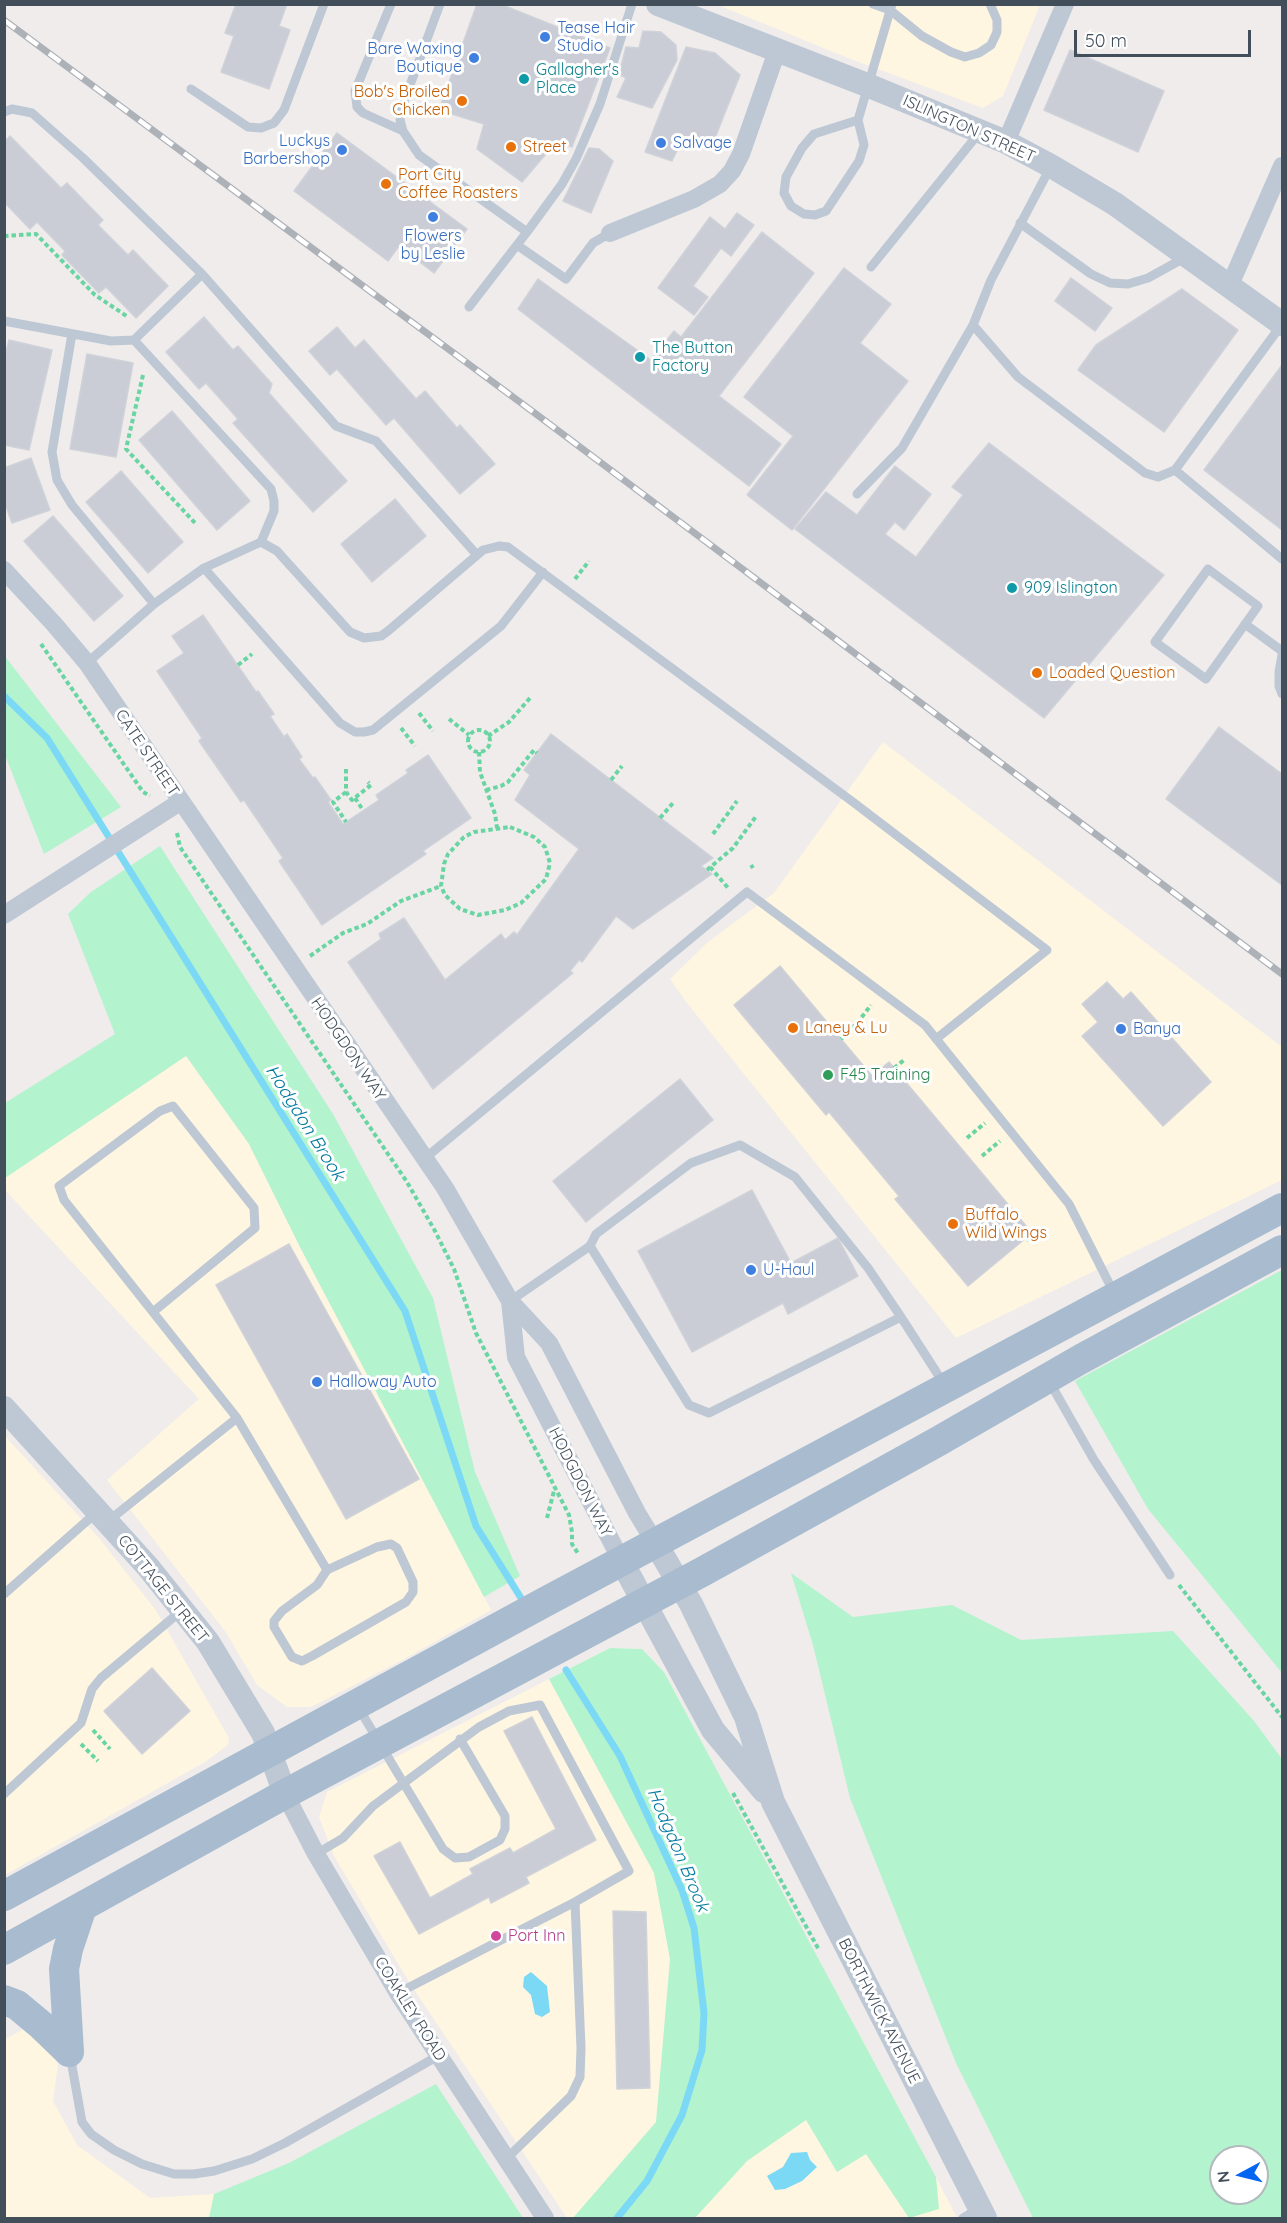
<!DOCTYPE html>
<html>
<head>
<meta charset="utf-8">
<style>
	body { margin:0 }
	#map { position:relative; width:1287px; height:2223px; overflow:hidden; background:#efeceb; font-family:Quicksand,sans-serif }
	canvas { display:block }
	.frame { position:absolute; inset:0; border:6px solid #424f5b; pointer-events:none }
	.north { position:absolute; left:1209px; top:2145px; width:60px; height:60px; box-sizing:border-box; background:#fff; border:2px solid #b3b9bd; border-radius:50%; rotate:263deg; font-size:16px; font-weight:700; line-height:24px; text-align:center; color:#424f5b }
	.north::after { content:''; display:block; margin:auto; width:21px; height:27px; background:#0465f1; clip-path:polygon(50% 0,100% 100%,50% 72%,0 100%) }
	.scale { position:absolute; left:1074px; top:30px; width:177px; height:27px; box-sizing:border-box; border:3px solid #424f5b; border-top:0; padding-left:8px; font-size:18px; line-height:21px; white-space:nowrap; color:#424f5b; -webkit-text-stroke:4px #fff; paint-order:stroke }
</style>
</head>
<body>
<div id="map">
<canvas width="1287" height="2223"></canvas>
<div class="frame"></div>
<div class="north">N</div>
<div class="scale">50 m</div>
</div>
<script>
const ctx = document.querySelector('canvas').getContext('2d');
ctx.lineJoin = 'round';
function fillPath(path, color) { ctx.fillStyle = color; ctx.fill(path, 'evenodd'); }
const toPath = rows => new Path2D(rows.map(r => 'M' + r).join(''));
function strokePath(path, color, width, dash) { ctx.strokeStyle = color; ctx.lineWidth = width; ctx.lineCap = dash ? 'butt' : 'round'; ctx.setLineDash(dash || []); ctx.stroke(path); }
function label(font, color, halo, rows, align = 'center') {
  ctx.font = font + ' Quicksand,sans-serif'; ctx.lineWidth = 6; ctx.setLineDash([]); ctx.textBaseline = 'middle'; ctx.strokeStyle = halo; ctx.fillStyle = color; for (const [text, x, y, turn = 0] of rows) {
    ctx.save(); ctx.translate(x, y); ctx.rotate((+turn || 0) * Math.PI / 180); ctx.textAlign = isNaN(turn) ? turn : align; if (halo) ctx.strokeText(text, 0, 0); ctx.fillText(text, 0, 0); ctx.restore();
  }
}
fillPath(toPath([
	[718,5,1040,5,1003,96,983,108,848,58],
	[883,742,1282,1047,1282,1180,956,1338,687,1003,670,979,708,942,774,893],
	[186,1056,249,1144,300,1247,491,1610,399,1662,311,1707,287,1707,257,1685,225,1631,107,1480,199,1399,5,1190,5,1178],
	[4,1435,99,1538,155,1609,229,1738,228,1745,205,1762,5,1875],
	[610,1648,642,1649,664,1672,936,2177,957,2218,567,2218,409,1982,334,1856,319,1817,327,1792],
	[27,2027,50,2048,58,2065,53,2101,77,2145,150,2198,214,2194,209,2218,5,2218,4,2040]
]), '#fef6e1');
fillPath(toPath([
	[4,655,121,807,44,854,5,755],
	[160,846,333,1114,433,1298,475,1472,520,1576,484,1597,300,1247,249,1144,186,1056,5,1178,5,1103,115,1034,68,914,91,892],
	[1282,1270,1282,1673,1148,1509,1075,1381],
	[791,1573,853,1617,952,1605,1021,1640,1173,1631,1254,1721,1282,1759,1282,2218,1033,2218,956,2063,850,1798,813,1645],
	[1221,2157,1257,2157,1257,2193,1221,2193],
	[610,1648,642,1649,664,1672,936,2177,939,2209,909,2218,866,2154,837,2172,806,2120,747,2161,695,2218,573,2218,656,2122,670,1959,654,1873,549,1679],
	[436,2084,523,2218,209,2218,214,2194,289,2163]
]), '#b3f3ce');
fillPath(toPath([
	[531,1972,547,1986,550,2012,542,2017,535,2014,531,1995,523,1987,524,1977],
	[807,2152,810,2160,817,2167,802,2181,785,2189,775,2190,767,2176,783,2167,791,2153]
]), '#7bd9f6');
strokePath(toPath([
	[4,696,47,738,405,1311,476,1526,521,1598],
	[566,1670,620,1756,682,1890,694,1928,704,2013,702,2050,682,2115,647,2181,617,2218]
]), '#7bd9f6', 7);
const building = toPath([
	[236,4,287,4,279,26,290,30,269,89,221,72,234,36,225,33,236,4],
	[477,4,500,4,610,48,572,147,557,141,522,182,477,149,484,124,439,110,477,4],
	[643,31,661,32,676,45,677,60,652,108,617,97,626,78,619,74,626,47,639,48,643,31],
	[686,47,715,53,740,75,711,148,683,138,672,161,645,152,686,47],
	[1070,50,1164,91,1138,152,1044,110,1070,50],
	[337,133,467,229,434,273,399,246,388,261,294,191,337,133],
	[10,136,61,188,67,183,103,220,98,225,128,255,133,250,168,286,136,318,106,287,99,293,62,255,65,251,37,222,30,229,4,202,4,142,10,136],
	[589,148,599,149,613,161,591,213,563,201,589,148],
	[737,213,754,225,731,256,721,248,693,286,708,297,694,315,658,288,710,217,725,229,737,213],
	[762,232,814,273,719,396,781,444,749,486,518,309,538,279,651,360,674,331,681,337,762,232],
	[844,268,891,304,860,343,908,381,792,530,747,495,793,436,744,397,844,268],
	[1071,278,1112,308,1095,331,1055,301,1071,278],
	[1182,289,1238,330,1164,432,1078,370,1096,345,1182,289],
	[204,317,233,350,238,346,272,384,269,393,347,481,313,512,233,423,238,419,206,383,199,389,166,352,204,317],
	[337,327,355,348,364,340,416,399,425,391,457,428,460,425,495,464,460,494,394,418,386,425,337,369,330,375,309,351,337,327],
	[9,340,52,350,29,450,4,445,4,360,9,340],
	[87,354,133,363,116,457,70,449,87,354],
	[1282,365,1282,530,1204,470,1282,365],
	[172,411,250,501,217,530,139,440,172,411],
	[989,443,1164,575,1044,718,795,529,826,492,857,515,895,466,931,494,904,530,895,522,885,534,916,557,963,495,952,487,989,443],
	[31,458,50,510,12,523,4,501,4,468,31,458],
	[121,471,183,542,148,573,86,502,121,471],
	[395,499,426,536,372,582,341,544,395,499],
	[53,516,123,596,94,621,24,541,53,516],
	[203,615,256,692,258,691,274,714,270,716,284,737,287,734,302,757,299,759,313,778,315,777,331,800,328,802,343,824,379,800,376,795,408,773,406,770,428,755,471,818,423,851,426,854,322,925,279,861,283,858,244,800,241,802,199,741,202,738,157,671,184,653,172,636,203,615],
	[1219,727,1282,774,1282,885,1166,799,1219,727],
	[551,734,713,858,701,866,712,874,633,929,616,916,582,962,579,960,570,971,573,973,433,1089,348,962,381,939,379,934,404,918,445,980,501,934,505,940,514,932,517,935,579,849,515,800,530,775,524,770,551,734],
	[780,966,872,1076,889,1062,1032,1233,968,1286,895,1199,899,1196,829,1112,826,1115,734,1005,780,966],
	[1107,982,1123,999,1131,992,1211,1082,1163,1126,1082,1036,1098,1022,1082,1004,1107,982],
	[680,1079,713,1120,586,1222,553,1181,680,1079],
	[752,1190,791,1263,838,1238,858,1276,788,1314,783,1303,692,1352,638,1251,752,1190],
	[289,1244,419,1479,346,1519,216,1285,289,1244],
	[152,1668,190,1711,142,1754,104,1711,152,1668],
	[532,1717,596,1840,526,1877,529,1883,491,1903,489,1897,419,1934,374,1856,400,1842,430,1898,473,1874,470,1869,510,1848,513,1853,556,1829,504,1731,532,1717],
	[613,1911,646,1912,650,2088,617,2089,613,1911]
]);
fillPath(building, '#cacdd5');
strokePath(building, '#cfd2d9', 1.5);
strokePath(toPath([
	[4,236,36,234,95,295,128,317],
	[143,375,126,449,195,523],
	[575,579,589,561],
	[41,644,143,792,150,796],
	[238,665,252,654],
	[419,713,433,731],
	[449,719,469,735],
	[401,728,415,746],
	'468 741a11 11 0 1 1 22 0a11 11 0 1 1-22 0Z',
	[488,736,509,722,530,698],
	[479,752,480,772,495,814,497,828],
	[346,769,346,792,352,800,371,785,368,782],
	[611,780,622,766],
	[486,790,501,786,508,782,534,750,537,753],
	[346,792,333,802,346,822],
	[355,798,363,810],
	[660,818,673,803],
	[510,827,534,837,545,847,550,863,546,879,521,903,505,910,478,915,460,909,445,895,441,886,444,864,448,854,464,837,474,832,510,827],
	[177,833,180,847,407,1182,435,1231,454,1269,476,1333,569,1515,572,1532,572,1544,579,1555],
	[713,834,737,801],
	[751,865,753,868],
	[710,867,729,889],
	[707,870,733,848,757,815],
	[310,956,343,933,367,924,401,901,441,886],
	[841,1039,858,1022,871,1005],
	[894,1068,904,1060],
	[967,1138,985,1123],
	[982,1156,1000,1141],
	[1026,1237,1029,1241],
	[547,1518,555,1487],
	[1179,1585,1282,1717],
	[93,1730,110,1749],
	[81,1744,98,1761],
	[733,1793,819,1950]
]), '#68d5a2', 4, [4.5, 3]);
strokePath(toPath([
	[391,4,355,91,357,107,363,113,403,131],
	[440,4,403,104,400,120,403,131,419,155,527,232,562,184,576,159,600,104,632,4],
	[873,4,890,10,922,36,951,52,965,57,979,53,991,45,997,32,997,20,990,4],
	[191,89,248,127,261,128,274,123,284,110,324,4],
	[4,112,12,109,32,113,83,158,202,274,336,426,376,441,477,555],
	[858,120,814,134,802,148,786,177,784,193,791,206,804,214,815,215,826,211,859,161,864,145,858,120,892,4],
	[1050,168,991,280,973,325,1018,377,1145,473,1158,477,1175,470,1282,324],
	[1020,223,1091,274,1110,283,1128,284,1148,278,1186,257],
	[517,245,566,279,593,243,610,233],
	[871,267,979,133],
	[469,307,527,232],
	[4,321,111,341,134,340,202,274],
	[72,334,52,452,57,480,72,505,154,604],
	[134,340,271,489,274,501,274,511,261,542],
	[1175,470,1282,559],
	[857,494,902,448,973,325],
	[204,568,340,723,355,732,364,732,373,730,501,626,543,572],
	[1208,569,1258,606,1206,679,1155,642,1208,569],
	[1245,624,1282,651],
	[1282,655,1279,672,1279,686,1282,694],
	[87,663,154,604,204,568,261,542,277,551,350,632,364,638,381,636,388,631,483,550,499,546,508,547,853,802,1047,950,936,1039],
	[424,1159,747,892,925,1025,1069,1204,1114,1293],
	[510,1301,590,1246],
	[153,1312,255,1228,254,1208,173,1106,160,1111,59,1186,64,1200,237,1418,327,1570],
	[901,1317,709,1413,689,1405,590,1246,596,1234,691,1163,740,1145,795,1177,868,1268,901,1317,944,1384],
	[1049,1381,1094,1460,1170,1575],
	[107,1522,237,1418],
	[391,1544,397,1548,413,1582,413,1592,406,1602,312,1656,302,1661,292,1657,274,1627,274,1621,282,1611,317,1585,327,1570,377,1547,391,1544],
	[4,1594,97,1512],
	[358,1707,443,1849,455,1858,469,1857,500,1840,505,1829,505,1816,460,1739],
	[4,1794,81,1723,92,1689,101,1678,181,1611],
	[316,1854,343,1838,373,1806,479,1727,509,1711,540,1705,629,1871,575,1902],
	[398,1993,575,1902,581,2048,580,2077,571,2096,506,2159],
	[70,2055,82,2122,91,2134,114,2150,142,2164,174,2174,194,2174,214,2171,252,2159,285,2143,438,2056],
	[963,2218,979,2208]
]), '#bdc8d4', 9);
strokePath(toPath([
	[1006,142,1065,4],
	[610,233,694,199,720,184,732,171,741,154,777,51],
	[1230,285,1282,166],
	[4,570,54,624,87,663,445,1188,510,1301,549,1343,637,1513,656,1544],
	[4,915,180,802],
	[510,1301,516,1357,622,1562],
	[285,1794,316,1854,398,1993,545,2218]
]), '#bdc8d4', 18);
strokePath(toPath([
	[658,4,867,85,1006,142,1051,166,1115,204,1282,324],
	[4,1408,148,1567,208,1642,263,1733,285,1794],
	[656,1544,691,1604,746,1717,773,1802,985,2218],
	[622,1562,713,1730,764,1791]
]), '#bdc8d4', 24);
strokePath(toPath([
	[4,1896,545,1602,1282,1208],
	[4,1950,285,1794,702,1572,937,1442,1081,1359,1282,1250],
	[4,2000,17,2005,41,2025,69,2052],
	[69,2052,64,1969,68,1949,82,1907]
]), '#a8bbcf', 30);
const rail = toPath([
	[4,20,536,414,1282,974]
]);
strokePath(rail, '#adb1b8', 7);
strokePath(rail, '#fff', 4.5, [14]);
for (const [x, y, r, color] of [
	[545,37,6,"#3f7fe0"],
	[474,58,6,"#3f7fe0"],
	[524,79,6,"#0f9aa8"],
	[462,101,6,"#e8710a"],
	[661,143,6,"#3f7fe0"],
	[511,147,6,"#e8710a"],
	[342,150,6,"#3f7fe0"],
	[386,184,6,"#e8710a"],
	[433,217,6,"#3f7fe0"],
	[640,357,6,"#0f9aa8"],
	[1012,588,6,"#0f9aa8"],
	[1037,673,6,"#e8710a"],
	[793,1028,6,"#e8710a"],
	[1121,1029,6,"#3f7fe0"],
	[828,1075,6,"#2e9e5b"],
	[953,1224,6,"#e8710a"],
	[751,1270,6,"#3f7fe0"],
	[317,1382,6,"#3f7fe0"],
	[496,1936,6,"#d1479c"]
]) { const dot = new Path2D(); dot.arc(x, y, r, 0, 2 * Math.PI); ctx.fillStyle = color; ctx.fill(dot); strokePath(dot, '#fff', 2); }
label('16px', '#366cbe', '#fff', [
	["Tease Hair",557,28],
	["Studio",557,46],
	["Bare Waxing",462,49,"right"],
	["Boutique",462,67,"right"],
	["Luckys",330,141,"right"],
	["Barbershop",330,159,"right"],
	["Salvage",673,143],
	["Flowers",433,236,"center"],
	["by Leslie",433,254,"center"],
	["Banya",1133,1029],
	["U-Haul",763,1270],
	["Halloway Auto",329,1382]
], 'left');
label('16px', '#0d838f', '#fff', [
	["Gallagher's",536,70],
	["Place",536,88],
	["The Button",652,348],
	["Factory",652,366],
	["909 Islington",1024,588]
], 'left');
label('16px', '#c56008', '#fff', [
	["Bob's Broiled",450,92,"right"],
	["Chicken",450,110,"right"],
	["Street",523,147],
	["Port City",398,175],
	["Coffee Roasters",398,193],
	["Loaded Question",1049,673],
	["Laney & Lu",805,1028],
	["Buffalo",965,1215],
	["Wild Wings",965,1233]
], 'left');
label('16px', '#424f5b', '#fff', [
	["ISLINGTON STREET",969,129,24],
	["CATE STREET",147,753,56],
	["HODGDON WAY",348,1049,56],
	["HODGDON WAY",580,1482,63],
	["COTTAGE STREET",163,1589,51],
	["COAKLEY ROAD",410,2009,58],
	["BORTHWICK AVENUE",879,2011,63]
]);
label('16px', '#27864d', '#fff', [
	["F45 Training",840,1075]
], 'left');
label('16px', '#b23c85', '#fff', [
	["Port Inn",508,1936]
], 'left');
label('italic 18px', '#027ba1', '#fff', [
	["Hodgdon Brook",305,1123,58],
	["Hodgdon Brook",678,1850,67]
]);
</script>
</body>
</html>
